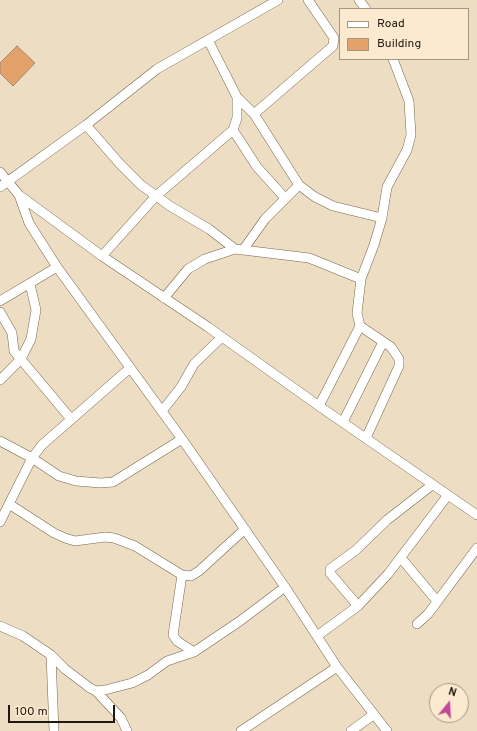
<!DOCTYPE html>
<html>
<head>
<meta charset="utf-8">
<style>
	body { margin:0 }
	#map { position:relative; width:477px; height:731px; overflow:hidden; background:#edddc2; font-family:Overpass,sans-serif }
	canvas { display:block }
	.legend { position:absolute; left:339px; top:8px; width:130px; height:52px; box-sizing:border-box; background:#fbeacf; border:1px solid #a39682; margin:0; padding:5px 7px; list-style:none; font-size:12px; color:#1e180e }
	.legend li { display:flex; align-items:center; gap:8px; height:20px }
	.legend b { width:20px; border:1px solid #a39682 }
	.north { position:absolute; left:429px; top:683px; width:40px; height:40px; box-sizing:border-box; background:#fbeacf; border:1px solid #a39682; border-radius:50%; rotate:18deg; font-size:11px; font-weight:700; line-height:16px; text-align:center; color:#1e180e }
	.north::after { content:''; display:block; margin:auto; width:14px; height:18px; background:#c44897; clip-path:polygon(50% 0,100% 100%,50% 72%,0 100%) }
	.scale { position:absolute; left:8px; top:705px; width:107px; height:18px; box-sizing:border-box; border:2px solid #1e180e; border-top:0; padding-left:5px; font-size:12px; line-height:14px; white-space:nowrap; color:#1e180e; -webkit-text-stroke:3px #fbeacf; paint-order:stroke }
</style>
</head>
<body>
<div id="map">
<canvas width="477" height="731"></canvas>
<ul class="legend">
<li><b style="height:5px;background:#fff"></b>Road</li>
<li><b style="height:11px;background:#e3a26a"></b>Building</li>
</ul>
<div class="north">N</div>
<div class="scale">100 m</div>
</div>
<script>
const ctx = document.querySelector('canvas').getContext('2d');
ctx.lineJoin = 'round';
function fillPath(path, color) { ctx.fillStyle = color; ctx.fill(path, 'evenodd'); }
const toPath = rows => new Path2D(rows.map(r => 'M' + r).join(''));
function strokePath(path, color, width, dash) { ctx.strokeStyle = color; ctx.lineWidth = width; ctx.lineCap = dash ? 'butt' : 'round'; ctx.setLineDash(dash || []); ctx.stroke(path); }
const building = toPath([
	[17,46,35,63,13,86,0,73,0,63,17,46]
]);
fillPath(building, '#e3a26a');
strokePath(building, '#a18a76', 1);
const minor = toPath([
	[359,0,366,9],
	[237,97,254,114,299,185,315,197,333,206,382,218],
	[254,114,333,46,334,38,332,35,308,0],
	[86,125,120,164,141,185,170,206,209,229,235,249,309,258,361,279],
	[233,130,257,167,285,198],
	[0,172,19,195,29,223,57,267,182,439,285,587,337,667,387,731],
	[0,187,86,125,157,69,278,0],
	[19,195,102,256,208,327,319,406,477,515],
	[243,250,265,219,299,185],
	[102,256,156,196,233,130,237,118,237,97,208,40],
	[164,298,188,269,205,259,235,249],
	[0,301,57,267],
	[0,312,12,333,14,351,71,419],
	[0,380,21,359,31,339,36,310,30,284],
	[319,406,360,326],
	[162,411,181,387,194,364,222,337],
	[343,422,383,342],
	[366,438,399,366,399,359,391,347,360,326,357,313,361,279,374,245,382,218,387,187,407,150,411,135,409,101,393,59],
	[0,441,32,458,59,476,76,481,101,483,113,482,182,439],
	[9,504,54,533,65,538,75,541,105,537,114,538,135,546,182,575,191,576,199,571,245,529],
	[0,522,32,458,42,445,130,368],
	[401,558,437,601],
	[182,575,173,635,177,641,194,652],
	[358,606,330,573,330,569,356,550,387,520,432,485],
	[417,624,428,614,477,548],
	[0,626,23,636,51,655,65,669,90,688,96,691,105,690,132,683,148,675,167,661,194,652,240,621,285,587],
	[317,636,358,606,388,574,448,495],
	[51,655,54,731],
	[96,691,121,718,127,731],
	[241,731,337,667],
	[351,731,373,715]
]);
strokePath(minor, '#75664e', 10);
strokePath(minor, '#fff', 9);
</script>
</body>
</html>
